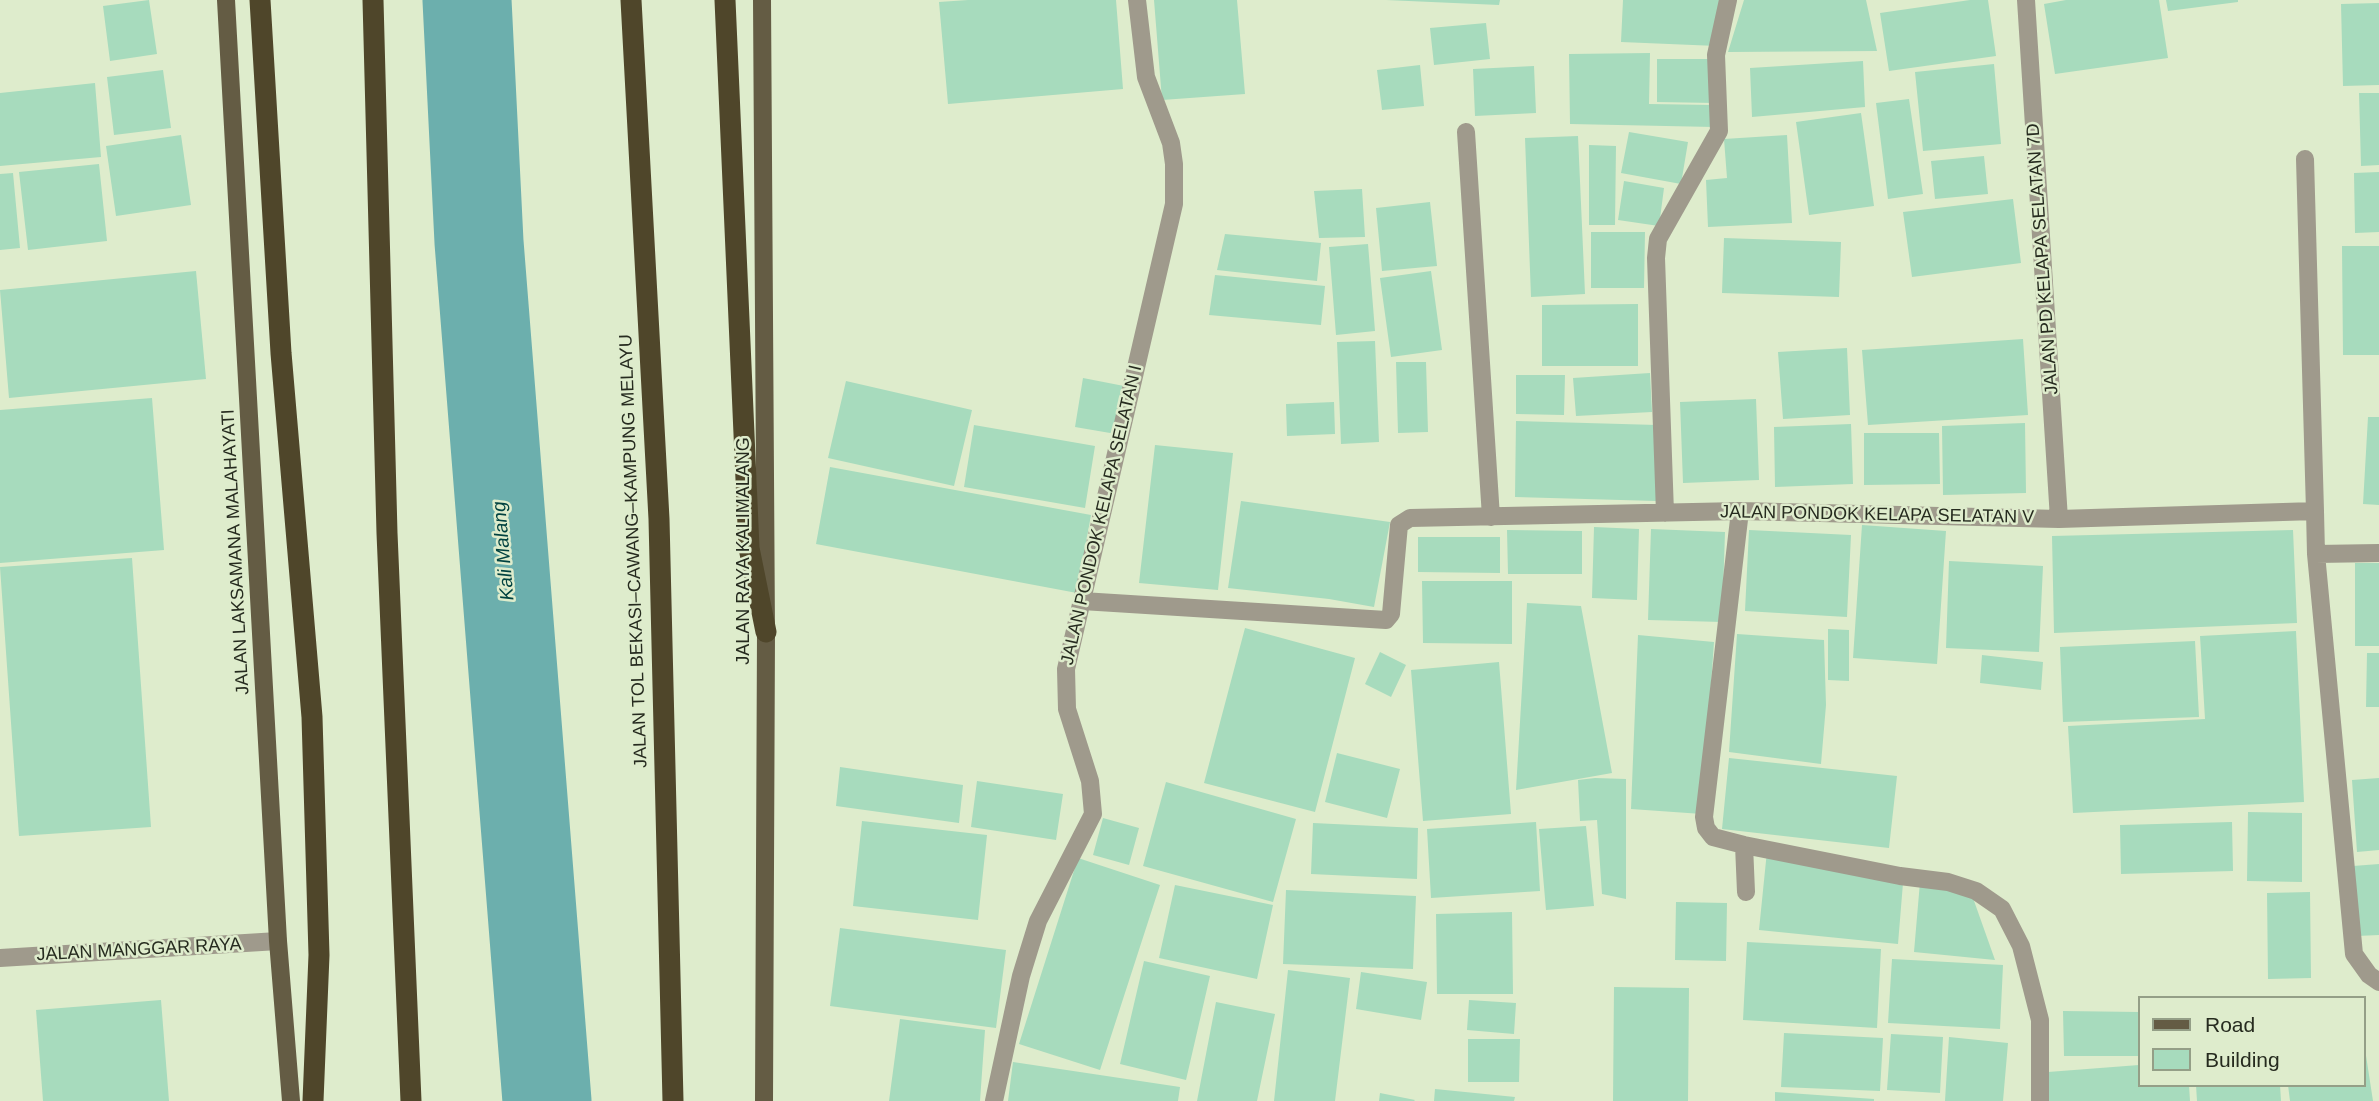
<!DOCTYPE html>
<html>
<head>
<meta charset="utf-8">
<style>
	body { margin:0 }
	#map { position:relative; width:2379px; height:1101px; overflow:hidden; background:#deeccc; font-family:Helvetica,sans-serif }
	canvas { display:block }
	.legend { position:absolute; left:2138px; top:996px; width:228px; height:91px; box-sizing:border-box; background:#deeccc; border:2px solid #949f87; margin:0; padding:9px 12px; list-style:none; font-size:21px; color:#262b1f }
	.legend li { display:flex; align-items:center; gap:14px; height:35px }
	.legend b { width:35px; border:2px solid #949f87 }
</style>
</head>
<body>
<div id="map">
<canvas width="2379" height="1101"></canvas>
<ul class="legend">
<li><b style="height:9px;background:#645c44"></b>Road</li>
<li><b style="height:19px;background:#a7dbbd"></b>Building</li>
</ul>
</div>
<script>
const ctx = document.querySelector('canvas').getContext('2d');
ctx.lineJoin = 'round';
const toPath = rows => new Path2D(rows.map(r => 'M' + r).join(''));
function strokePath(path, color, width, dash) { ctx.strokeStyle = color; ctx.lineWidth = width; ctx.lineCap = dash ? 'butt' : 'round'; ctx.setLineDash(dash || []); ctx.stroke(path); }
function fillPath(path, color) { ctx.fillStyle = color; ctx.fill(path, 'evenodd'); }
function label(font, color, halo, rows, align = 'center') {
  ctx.font = font + ' Helvetica,sans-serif'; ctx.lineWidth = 5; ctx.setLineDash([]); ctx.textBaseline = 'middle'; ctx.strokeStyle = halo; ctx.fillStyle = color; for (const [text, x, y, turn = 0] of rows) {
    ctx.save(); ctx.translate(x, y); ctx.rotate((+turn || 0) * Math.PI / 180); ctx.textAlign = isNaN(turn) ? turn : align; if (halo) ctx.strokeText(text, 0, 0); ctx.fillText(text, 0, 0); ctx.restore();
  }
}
strokePath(toPath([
	[467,0,479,242,547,1101]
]), '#6cafad', 89);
fillPath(toPath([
	[149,0,157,54,110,61,103,6],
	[968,0,1116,0,1123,89,948,104,939,2],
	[1154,0,1237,0,1245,94,1162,100],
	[1386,0,1500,0,1499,5],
	[1623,0,1719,0,1717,46,1621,42],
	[1744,0,1866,0,1877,51,1728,52],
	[1970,0,1988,0,1996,56,1889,71,1880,13],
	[2066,0,2159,0,2168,58,2055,74,2044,4],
	[2166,0,2238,0,2238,2,2168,11],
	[2379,3,2379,85,2343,86,2341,4],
	[1486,23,1490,59,1434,65,1430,28],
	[1650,53,1649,104,1713,105,1714,127,1570,124,1569,54],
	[1657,59,1715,59,1715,103,1657,102],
	[1863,61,1865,107,1752,117,1750,68],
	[1994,64,2001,144,1923,151,1915,72],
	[1420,65,1424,106,1382,110,1377,70],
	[1534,66,1536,113,1475,116,1473,69],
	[163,70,171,128,114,135,107,77],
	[95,83,101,157,0,166,0,93],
	[2359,93,2379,93,2379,165,2361,166],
	[1909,99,1923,194,1888,199,1876,103],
	[1861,113,1874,206,1809,215,1796,122],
	[1629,132,1688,142,1681,184,1621,173],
	[181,135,191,205,116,216,106,146],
	[1787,135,1792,223,1708,227,1706,180,1727,178,1724,139],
	[1578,136,1585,294,1531,297,1525,138],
	[1589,145,1616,146,1615,225,1589,225],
	[1984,156,1988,194,1935,199,1931,161],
	[99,164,107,241,28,250,19,172],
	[2379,172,2379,232,2355,233,2354,173],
	[13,173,20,248,0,250,0,174],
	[1624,181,1664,188,1659,226,1618,220],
	[1362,189,1365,237,1319,238,1314,191],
	[2013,199,2021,263,1912,277,1903,212],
	[1430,202,1437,266,1382,271,1376,208],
	[1591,232,1645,232,1644,288,1591,288],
	[1225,234,1321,243,1317,281,1217,270],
	[1724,238,1841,242,1839,297,1722,293],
	[1368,244,1375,331,1336,335,1329,247],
	[2342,246,2379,246,2379,355,2343,355],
	[196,271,206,379,9,398,0,290],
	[1431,271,1442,350,1391,357,1380,278],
	[1215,275,1325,286,1321,325,1209,315],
	[1638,304,1638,366,1542,366,1542,305],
	[2023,339,2028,415,1868,425,1862,350],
	[1375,341,1379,442,1341,444,1337,342],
	[1847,348,1850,415,1783,419,1778,352],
	[1396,362,1426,362,1428,432,1398,433],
	[1650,373,1652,412,1576,416,1573,378],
	[1516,375,1565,375,1564,415,1516,414],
	[1083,378,1124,386,1116,434,1075,427],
	[846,381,972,410,954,486,828,458],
	[152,398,164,550,0,563,0,410],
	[1756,399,1759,480,1683,483,1680,402],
	[1334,402,1335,434,1287,436,1286,404],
	[2368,417,2379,417,2379,505,2363,504],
	[1516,421,1657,425,1656,501,1515,497],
	[2025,423,2026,493,1943,495,1942,426],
	[1851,424,1853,484,1775,487,1774,427],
	[974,425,1095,446,1085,508,964,487],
	[1864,433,1939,433,1940,484,1864,485],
	[1155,445,1233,453,1218,590,1139,583],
	[830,467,1091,515,1077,593,816,544],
	[1241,501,1390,522,1374,607,1329,599,1228,588],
	[1862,525,1946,531,1937,664,1853,658],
	[1594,527,1639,529,1637,600,1592,598],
	[1651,529,1725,532,1722,622,1648,620],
	[1507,530,1582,531,1582,574,1508,574],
	[1749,530,1851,535,1847,617,1745,611],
	[2293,530,2297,623,2054,633,2052,536],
	[1418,537,1500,537,1500,573,1418,572],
	[132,558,151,827,19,836,0,567],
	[1949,561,2043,566,2039,652,1946,648],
	[2355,563,2379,563,2379,646,2355,646],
	[1422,581,1512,581,1512,644,1423,643],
	[1527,603,1581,606,1612,773,1516,790],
	[1245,628,1355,658,1315,812,1204,783],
	[1828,629,1849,630,1849,681,1828,680],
	[2296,631,2304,802,2073,813,2068,726,2205,719,2200,636],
	[1737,634,1824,640,1826,705,1821,764,1729,752],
	[1638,635,1714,642,1702,814,1631,809],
	[2195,641,2199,717,2063,722,2060,647],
	[1380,652,1406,665,1391,697,1365,684],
	[2367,653,2379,653,2379,707,2366,707],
	[1982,655,2043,662,2041,690,1980,683],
	[1499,662,1511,814,1423,821,1411,670],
	[1337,753,1400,769,1387,818,1325,802],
	[1729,758,1897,776,1889,848,1722,829],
	[840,767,963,785,959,823,836,806],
	[1595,778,1626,779,1626,899,1602,894,1597,820,1580,821,1578,780],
	[2379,778,2379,850,2357,852,2352,780],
	[977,781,1063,794,1056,840,971,827],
	[1166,782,1296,819,1273,902,1143,866],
	[2248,812,2302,813,2302,882,2247,881],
	[1103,818,1139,828,1129,865,1093,855],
	[862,821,987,835,978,920,853,906],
	[1536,822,1540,891,1431,898,1427,829],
	[2232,822,2233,871,2121,874,2120,825],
	[1313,823,1418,828,1417,879,1311,874],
	[1586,826,1594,906,1546,910,1539,829],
	[1767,851,1903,883,1898,944,1759,930],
	[1078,858,1160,885,1100,1070,1019,1044],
	[2379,864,2379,935,2357,936,2353,866],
	[1920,882,1973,898,1995,960,1914,952],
	[1175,885,1273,905,1257,979,1159,958],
	[1286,890,1416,896,1413,969,1283,964],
	[2310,892,2311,978,2268,979,2267,893],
	[1676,902,1727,903,1726,961,1675,960],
	[1512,912,1513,994,1437,994,1436,914],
	[840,928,1006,950,996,1028,830,1006],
	[1747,942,1881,949,1877,1028,1743,1020],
	[1892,959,2003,965,2000,1029,1888,1023],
	[1144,961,1210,976,1186,1080,1120,1064],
	[1288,970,1350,978,1335,1101,1274,1101],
	[1361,972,1427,982,1421,1020,1356,1009],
	[1614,987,1689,988,1688,1101,1613,1101],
	[161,1000,169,1101,43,1101,36,1010],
	[1469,1000,1516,1003,1514,1034,1467,1030],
	[1216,1002,1275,1014,1257,1101,1197,1101],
	[2063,1011,2139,1012,2139,1056,2064,1056],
	[900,1019,985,1030,980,1101,889,1101],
	[1784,1033,1883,1038,1880,1091,1781,1087],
	[1891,1034,1943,1037,1940,1093,1887,1090],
	[2363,1036,2373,1101,2290,1101,2288,1085,2363,1085],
	[1949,1037,2008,1043,2003,1101,1945,1101],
	[1468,1039,1520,1039,1519,1082,1468,1082],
	[1013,1062,1180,1087,1178,1101,1008,1101],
	[2139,1065,2139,1085,2189,1085,2190,1101,2045,1101,2048,1072],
	[2196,1085,2280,1085,2281,1101,2197,1101],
	[1435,1089,1515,1097,1514,1101,1434,1101],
	[1775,1092,1874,1099,1874,1101,1775,1101],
	[1380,1093,1415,1100,1414,1101,1379,1101]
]), '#a7dbbd');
strokePath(toPath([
	[2026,0,2059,519],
	[1466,132,1491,517],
	[2305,159,2315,511],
	[1740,511,1704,817,1706,828,1713,837,1744,845,1900,876,1948,882,1976,891,2002,909,2021,946,2040,1020,2040,1101],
	[1665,513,1656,258,1658,239,1719,131,1716,55,1728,0],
	[2316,554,2379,553],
	[1082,601,1386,620,1391,614,1399,525,1410,518,1740,511,2059,519,2315,511,2316,554,2354,954,2369,975,2379,982],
	[1744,845,1746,892],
	[0,958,278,941],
	[994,1101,1021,976,1038,921,1093,814,1090,781,1067,709,1066,669,1174,204,1174,164,1171,143,1146,77,1137,0]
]), '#9f9a8c', 18);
strokePath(toPath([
	[226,0,278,941,291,1101],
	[762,0,766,632,764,1101]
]), '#645c44', 18);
strokePath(toPath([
	[260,0,281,353,312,717,319,955,313,1101],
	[373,0,387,533,411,1101],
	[631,0,659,519,673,1101],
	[725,0,749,548,766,632]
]), '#4f462a', 21);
label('18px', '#262b1f', '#deeccc', [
	["JALAN PD KELAPA SELATAN 7D",2043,259,-94],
	["JALAN PONDOK KELAPA SELATAN I",1102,515,-77],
	["JALAN PONDOK KELAPA SELATAN V",1877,515,1],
	["JALAN TOL BEKASI–CAWANG–KAMPUNG MELAYU",634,551,-92],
	["JALAN RAYA KALIMALANG",744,551,-90],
	["JALAN LAKSAMANA MALAHAYATI",236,552,-93],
	["JALAN MANGGAR RAYA",139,950,-3]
]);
label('italic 19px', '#004240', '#deeccc', [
	["Kali Malang",504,551,-95]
]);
</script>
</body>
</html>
